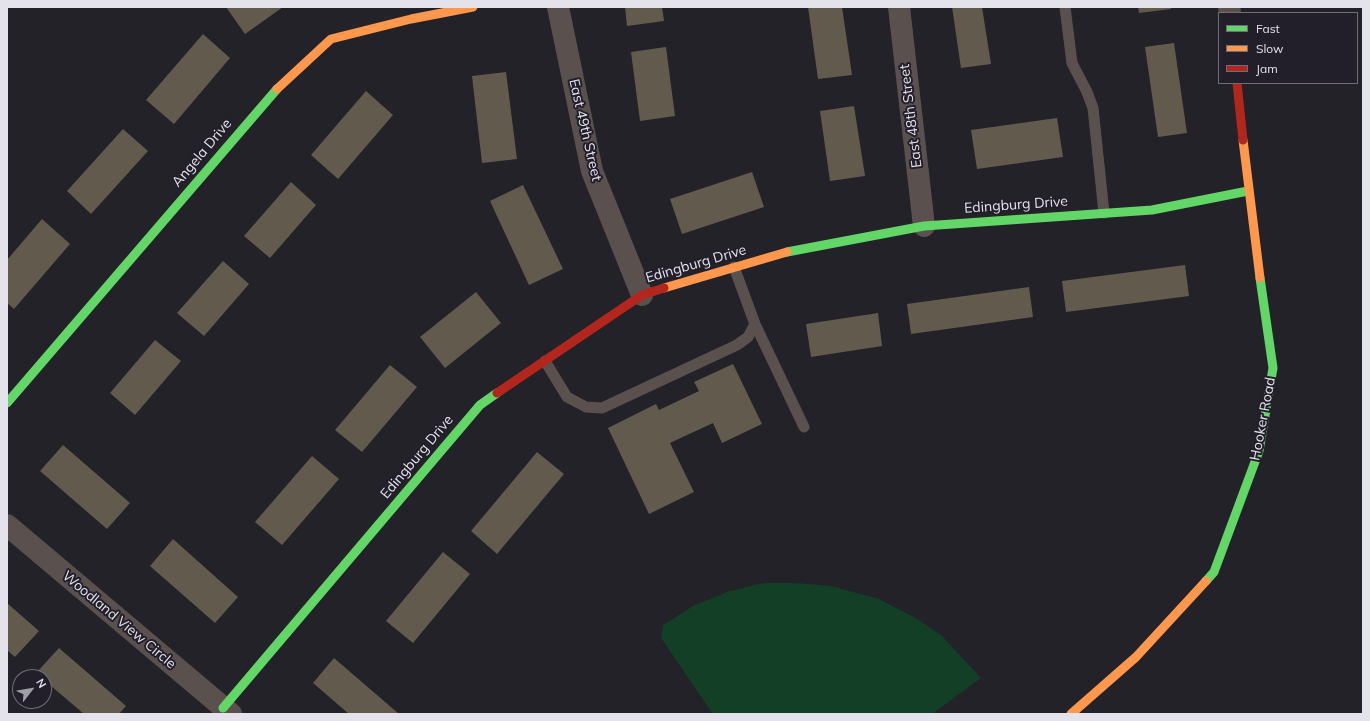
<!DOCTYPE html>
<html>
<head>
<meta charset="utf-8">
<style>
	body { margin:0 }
	#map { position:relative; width:1370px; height:721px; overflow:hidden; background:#232228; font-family:Mulish,sans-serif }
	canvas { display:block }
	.frame { position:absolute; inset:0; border:8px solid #e4e2ea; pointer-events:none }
	.legend { position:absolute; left:1218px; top:12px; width:140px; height:72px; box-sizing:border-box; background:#221f2b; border:1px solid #706d77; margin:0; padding:5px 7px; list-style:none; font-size:12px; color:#e4e2ea }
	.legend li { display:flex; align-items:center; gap:8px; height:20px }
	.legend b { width:20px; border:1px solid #706d77 }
	.north { position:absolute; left:12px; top:669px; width:40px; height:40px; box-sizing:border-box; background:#221f2b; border:1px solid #706d77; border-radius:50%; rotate:59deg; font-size:11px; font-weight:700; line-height:16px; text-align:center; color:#e4e2ea }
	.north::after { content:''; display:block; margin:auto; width:14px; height:18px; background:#a09fa6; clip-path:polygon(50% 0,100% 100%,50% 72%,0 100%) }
</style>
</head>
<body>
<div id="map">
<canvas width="1370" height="721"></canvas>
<div class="frame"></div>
<ul class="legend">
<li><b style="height:5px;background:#63d668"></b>Fast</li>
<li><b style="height:5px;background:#ff974d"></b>Slow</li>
<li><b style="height:5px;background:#b3261e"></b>Jam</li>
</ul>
<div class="north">N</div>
</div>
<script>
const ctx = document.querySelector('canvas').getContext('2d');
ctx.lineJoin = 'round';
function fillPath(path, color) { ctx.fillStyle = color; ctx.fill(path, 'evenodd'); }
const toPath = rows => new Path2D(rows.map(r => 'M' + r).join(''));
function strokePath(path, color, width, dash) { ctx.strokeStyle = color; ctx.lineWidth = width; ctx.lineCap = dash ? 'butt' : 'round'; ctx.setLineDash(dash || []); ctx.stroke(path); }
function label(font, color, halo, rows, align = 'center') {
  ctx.font = font + ' Mulish,sans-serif'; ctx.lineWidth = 4; ctx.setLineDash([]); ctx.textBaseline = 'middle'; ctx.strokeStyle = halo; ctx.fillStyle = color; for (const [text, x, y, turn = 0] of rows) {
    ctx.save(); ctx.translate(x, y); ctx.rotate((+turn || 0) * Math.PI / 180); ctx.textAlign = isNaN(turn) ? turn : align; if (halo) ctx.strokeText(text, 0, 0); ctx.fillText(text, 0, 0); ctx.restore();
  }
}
fillPath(toPath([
	[763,583,795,583,831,586,879,599,917,619,941,635,981,678,932,714,713,714,661,638,663,625,693,606,727,592]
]), '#133f26');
fillPath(toPath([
	[226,7,283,7,245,34],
	[625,7,662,7,664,21,627,26],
	[808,7,842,7,852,75,818,79],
	[952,7,982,7,991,64,961,68],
	[1138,7,1171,7,1171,9,1139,13],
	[203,34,230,58,174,124,146,100],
	[1174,43,1187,133,1158,137,1145,47],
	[666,47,675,116,640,121,631,52],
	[506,72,517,159,482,163,472,76],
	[366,91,393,115,338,179,311,155],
	[854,106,865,176,830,181,820,111],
	[1057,118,1063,157,977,169,971,130],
	[123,129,148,151,91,214,67,191],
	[752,172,764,207,682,234,670,199],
	[291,182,316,205,270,258,244,236],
	[523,185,563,269,529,285,490,201],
	[42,219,70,244,14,309,7,303,7,260],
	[223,261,249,284,204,336,177,313],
	[1185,265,1189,296,1066,312,1062,281],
	[1029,287,1033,317,911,334,907,304],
	[476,292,501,323,445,368,420,337],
	[878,313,882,346,811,357,806,324],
	[155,340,181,361,135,415,110,393],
	[733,364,762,424,722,443,713,423,670,443,694,492,649,514,608,428,656,404,659,410,699,391,694,382],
	[390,365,417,387,362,452,335,430],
	[63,445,130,503,107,529,40,471],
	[537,452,564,474,497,554,471,531],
	[312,456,339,479,282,545,255,522],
	[173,539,238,597,215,623,150,566],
	[443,552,470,574,413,643,386,621],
	[7,603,39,631,15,657,7,650],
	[59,648,126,706,119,714,84,714,44,680,44,677,41,677,36,673],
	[334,658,399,714,349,714,313,683]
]), '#635a4e');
strokePath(toPath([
	[1065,7,1072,63,1087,92,1093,108,1104,213],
	[755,324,804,427],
	[545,361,567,397,586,407,602,408,737,345,748,337,755,324,734,267]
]), '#5a514f', 11);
strokePath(toPath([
	[558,7,592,171,642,295],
	[899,7,924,226],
	[1229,7,1230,13],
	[7,525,231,714]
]), '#5a514f', 22);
strokePath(toPath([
	[787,252,924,226,1152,210,1248,191],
	[7,403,277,89],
	[1206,581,1214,572,1259,451,1273,368,1260,278],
	[223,708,480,405,497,393]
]), '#63d668', 9);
strokePath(toPath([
	[277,89,331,39,411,19,473,7],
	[1243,140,1260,278],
	[664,288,787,252],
	[1071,714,1136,657,1206,581]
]), '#ff974d', 9);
strokePath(toPath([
	[1237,83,1243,140],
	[497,393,642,295,664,288]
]), '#b3261e', 9);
label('14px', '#e4e2ea', '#221f2b', [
	["East 48th Street",911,116,-97],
	["East 49th Street",585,130,77],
	["Angela Drive",202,153,-50],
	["Edingburg Drive",1016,205,-4],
	["Edingburg Drive",696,264,-16],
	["Hooker Road",1263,419,-79],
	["Edingburg Drive",417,457,-50],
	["Woodland View Circle",119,620,40]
]);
</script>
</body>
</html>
